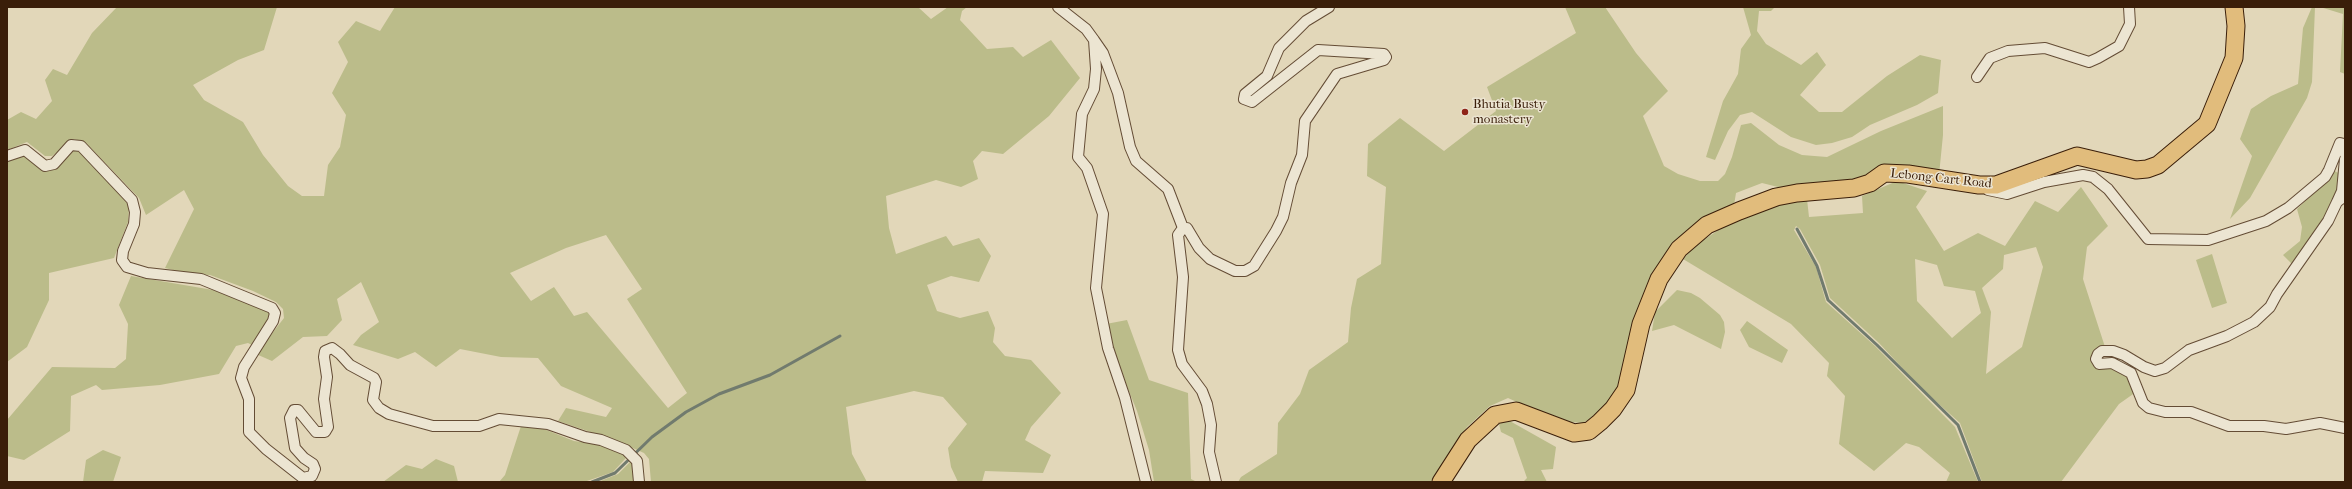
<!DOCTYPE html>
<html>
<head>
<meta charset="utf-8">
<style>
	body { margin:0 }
	#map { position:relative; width:2352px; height:489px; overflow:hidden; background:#e2d7b9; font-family:"IM FELL French Canon",serif }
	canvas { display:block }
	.frame { position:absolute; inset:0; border:8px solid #3a1e09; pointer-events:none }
</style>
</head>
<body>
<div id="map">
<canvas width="2352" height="489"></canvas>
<div class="frame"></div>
</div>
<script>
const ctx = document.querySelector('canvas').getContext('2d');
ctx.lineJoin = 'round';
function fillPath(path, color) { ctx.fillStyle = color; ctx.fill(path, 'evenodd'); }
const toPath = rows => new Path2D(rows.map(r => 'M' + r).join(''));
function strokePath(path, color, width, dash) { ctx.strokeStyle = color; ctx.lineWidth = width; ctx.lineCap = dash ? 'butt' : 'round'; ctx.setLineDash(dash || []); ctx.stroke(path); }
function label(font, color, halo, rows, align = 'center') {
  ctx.font = font + ' "IM FELL French Canon",serif'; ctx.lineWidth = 3; ctx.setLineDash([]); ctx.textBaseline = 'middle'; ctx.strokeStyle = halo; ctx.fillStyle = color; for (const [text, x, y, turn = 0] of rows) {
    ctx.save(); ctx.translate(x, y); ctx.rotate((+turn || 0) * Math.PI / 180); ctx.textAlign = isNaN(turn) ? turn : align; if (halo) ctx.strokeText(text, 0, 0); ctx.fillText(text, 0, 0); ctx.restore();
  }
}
fillPath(toPath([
	[117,7,277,7,264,50,238,60,193,85,204,100,243,122,263,155,288,186,302,196,324,196,328,165,340,147,346,115,332,93,348,62,338,42,356,21,380,31,395,7,918,7,931,19,948,7,967,7,962,11,960,20,987,49,1013,47,1023,57,1051,40,1080,78,1049,116,1003,154,982,151,973,161,978,179,961,187,936,180,886,196,889,228,896,254,946,236,953,246,979,238,991,256,979,282,951,276,927,285,937,311,960,318,988,311,995,328,993,342,1005,356,1031,360,1061,393,1031,427,1025,440,1051,455,1043,473,985,471,982,482,958,482,951,467,948,448,967,424,943,397,914,391,846,407,852,454,867,482,651,482,649,459,644,453,617,441,558,421,566,408,606,417,612,408,561,386,538,358,501,357,460,349,436,367,415,352,398,359,353,345,361,335,379,322,361,282,337,299,342,320,327,336,303,337,272,361,256,354,284,318,283,309,276,302,253,291,210,275,189,274,165,268,194,209,184,190,146,215,139,198,86,143,74,139,52,156,45,156,27,142,7,150,7,120,21,112,36,119,52,101,45,80,53,69,67,75,92,33],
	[606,235,642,289,627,299,687,393,668,408,587,312,574,316,554,287,531,301,510,273,566,248],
	[1565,7,1605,7,1636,53,1668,91,1643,116,1664,166,1678,174,1700,181,1718,181,1725,174,1732,157,1741,125,1751,123,1779,145,1802,155,1827,157,1881,131,1943,106,1943,135,1939,175,1883,170,1823,190,1778,187,1762,183,1736,193,1734,205,1677,246,1621,384,1599,413,1583,423,1559,421,1508,398,1490,406,1467,427,1431,482,1238,482,1241,477,1277,454,1278,423,1300,394,1309,370,1348,342,1351,308,1357,279,1381,264,1386,187,1367,176,1368,144,1400,118,1444,151,1496,111,1487,87,1576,33],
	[1743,7,1775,7,1771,11,1759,11,1757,31,1766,44,1801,65,1817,52,1826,65,1800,95,1819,112,1842,112,1887,76,1920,55,1941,60,1938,93,1917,105,1870,125,1852,137,1832,143,1816,145,1791,137,1752,112,1740,115,1728,131,1715,160,1706,157,1723,101,1738,74,1741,49,1751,35],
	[2312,7,2315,7,2312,82,2307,98,2250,198,2230,219,2252,156,2240,139,2251,109,2271,96,2298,84,2303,28],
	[2320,7,2345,7,2345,74,2340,72,2343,14],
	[71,150,79,150,93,167,119,190,129,207,128,222,114,258,49,273,49,300,27,347,7,362,7,159,25,153,45,168],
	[2333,170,2342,175,2326,221,2293,265,2283,255,2300,241,2302,227,2297,209,2319,188],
	[1897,181,1927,191,1916,207,1944,251,1978,233,2005,246,2035,201,2058,212,2081,187,2108,226,2087,247,2083,279,2105,347,2095,359,2129,373,2136,392,2119,404,2061,482,1982,482,1960,423,1920,387,1879,343,1830,298,1820,265,1800,229,1796,226,1794,230,1816,267,1826,302,1875,346,1955,427,1978,482,1946,482,1950,473,1919,447,1906,443,1874,471,1839,444,1845,396,1827,376,1829,363,1791,324,1683,259,1696,245,1726,225,1787,202,1807,199,1809,217,1863,213,1862,196],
	[2036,247,2043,267,2022,347,1986,374,1991,312,1982,288,2003,269,2004,255],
	[1915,259,1937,265,1944,286,1975,291,1981,313,1952,338,1917,301],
	[2212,254,2227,303,2212,308,2196,260],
	[131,276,225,292,264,309,272,315,252,345,248,343,236,346,219,374,160,385,102,390,96,385,71,396,70,431,24,460,7,456,7,420,52,367,115,368,126,359,128,324,119,305],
	[1677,290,1691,293,1700,298,1720,315,1724,322,1725,332,1721,349,1674,325,1652,331,1655,312],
	[1127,320,1149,380,1188,393,1191,479,1197,482,1154,482,1149,450,1137,411,1111,347,1106,324],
	[1747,321,1788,350,1782,363,1749,347,1740,330],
	[1508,420,1556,447,1553,469,1541,470,1547,482,1523,482,1527,478,1513,438,1501,432,1499,424],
	[521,426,544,429,574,441,605,445,621,451,626,458,613,472,584,482,499,482,505,475],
	[103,450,121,457,113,482,83,482,86,460],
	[436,459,454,466,458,482,383,482,406,465,422,469],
	[631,461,635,465,635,482,598,482,618,474]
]), '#bbbc8a');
strokePath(toPath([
	[1797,229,1817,266,1828,300,1877,345,1958,425,1980,482],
	[592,482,615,473,652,437,686,412,719,394,770,375,840,336]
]), '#717b6e', 3);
const minor = toPath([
	[1058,7,1086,29,1094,40,1096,69,1094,89,1082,114,1078,157,1087,168,1103,214,1096,288,1108,348,1125,398,1146,482],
	[1094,40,1103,53,1118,93,1130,147,1136,161,1168,189,1183,228],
	[1977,77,1990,58,2008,51,2045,48,2089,62,2098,58,2119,46,2130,24,2129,7],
	[7,156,25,150,45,166,54,164,71,145,81,146,132,200,135,212,134,224,123,251,122,260,127,267,147,273,201,279,272,308,275,313,273,321,244,367,241,378,249,399,249,432,266,449,303,478,312,476,315,469,313,464,304,458,295,448,290,418,294,410,298,410,316,432,325,432,328,427,324,399,327,377,324,357,325,351,332,348,340,354,350,365,374,378,376,382,373,400,379,408,389,414,433,426,479,426,499,419,548,424,585,437,601,440,626,450,637,461,639,482],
	[2345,159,2342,191,2337,202,2345,196],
	[1988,190,2007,194,2044,182,2083,175,2093,177,2108,189,2148,239,2208,240,2266,221,2288,208,2325,177,2329,170,2340,143,2344,144,2345,154],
	[2337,202,2328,221,2277,294,2270,307,2254,322,2227,336,2189,350,2165,368,2155,371,2144,367,2124,355,2113,351,2102,351,2098,354,2096,359,2099,364,2112,363,2131,373,2143,403,2149,408,2165,412,2191,412,2229,426,2264,426,2286,429,2320,423,2345,428],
	[1216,482,1209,452,1211,425,1207,404,1202,391,1182,364,1178,350,1183,277,1178,235,1183,228,1187,228,1199,248,1210,259,1235,271,1245,271,1254,266,1276,231,1283,217,1291,183,1302,155,1305,121,1337,74,1384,60,1386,57,1384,54,1318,50,1252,102,1244,99,1245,94,1267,76,1279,48,1306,21,1329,7]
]);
const trunk = toPath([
	[1441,482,1468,440,1495,415,1516,411,1574,433,1589,431,1600,422,1613,409,1626,390,1641,324,1659,279,1679,249,1707,225,1739,211,1776,197,1797,193,1854,188,1870,183,1884,173,1908,174,1979,185,1996,185,2077,156,2136,170,2147,169,2158,165,2207,124,2234,58,2236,26,2234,7]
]);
strokePath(minor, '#644c35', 12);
strokePath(trunk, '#3a1e09', 19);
strokePath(minor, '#ece5d2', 10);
strokePath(trunk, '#e1bc7c', 17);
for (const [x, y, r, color] of [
	[1465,112,4,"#8f2418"]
]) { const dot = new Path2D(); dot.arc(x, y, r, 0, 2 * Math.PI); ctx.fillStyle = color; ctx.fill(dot); strokePath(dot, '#ece5d2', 1.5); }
label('13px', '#3a1e09', '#ece5d2', [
	["Bhutia Busty",1473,105],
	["monastery",1473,120]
], 'left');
label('13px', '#3a1e09', '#ece5d2', [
	["Lebong Cart Road",1941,179,6]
]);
</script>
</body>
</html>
